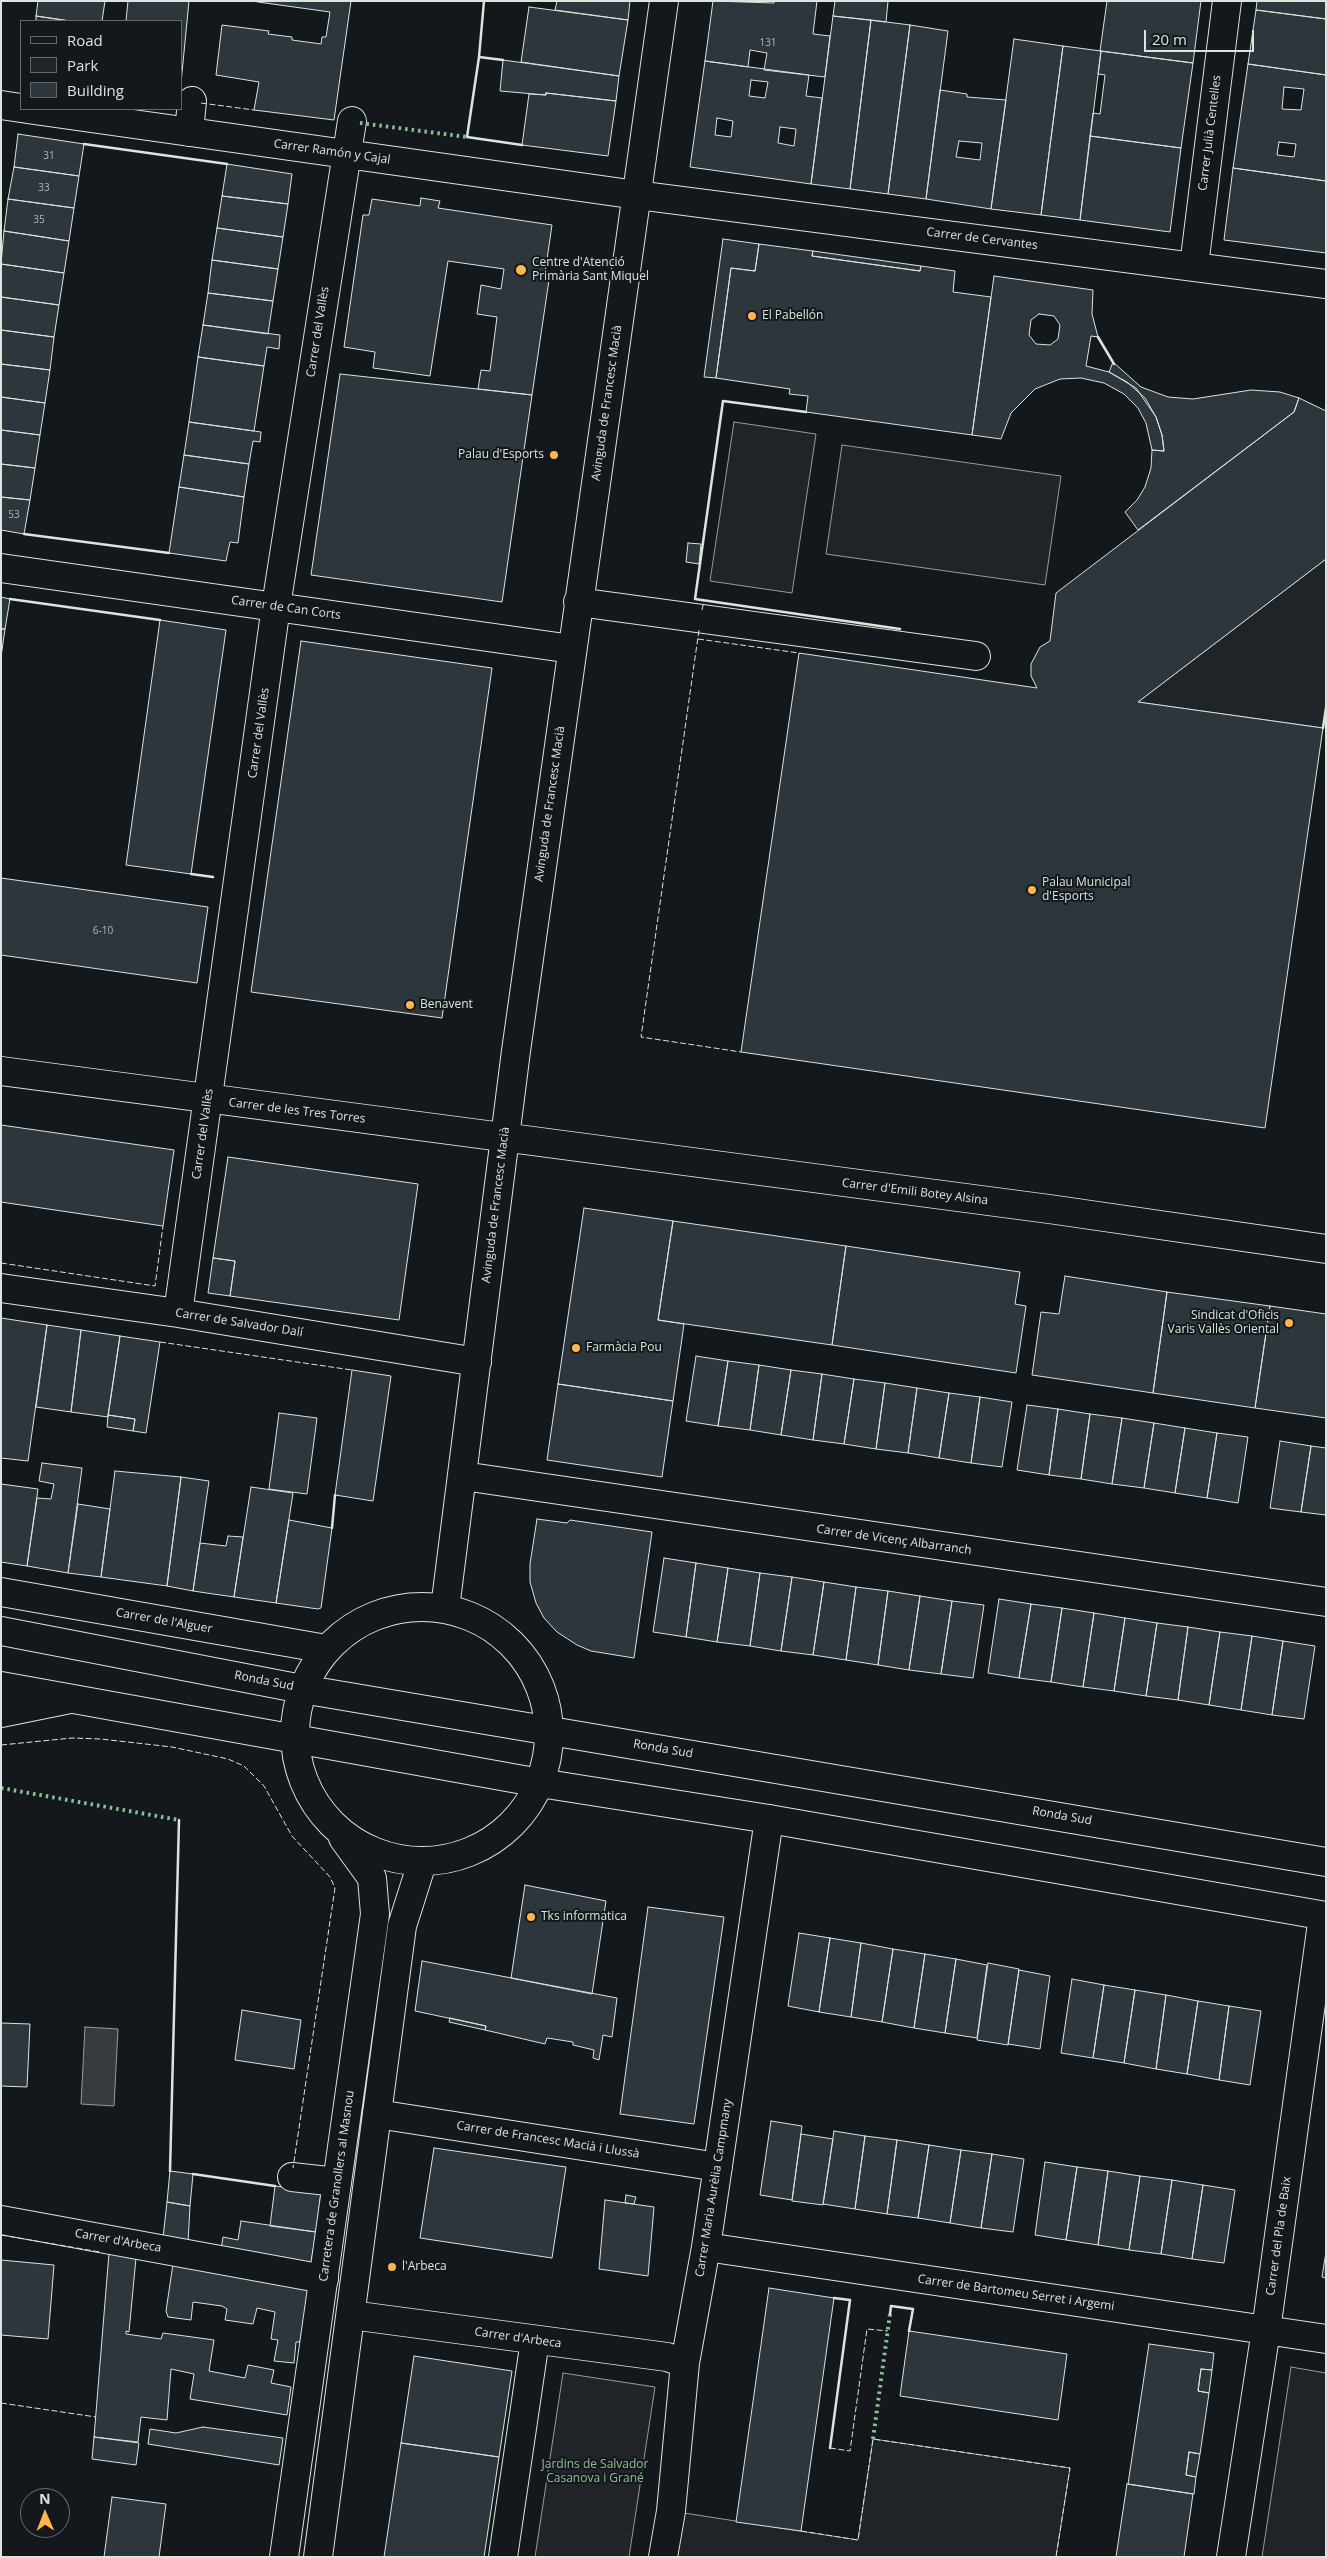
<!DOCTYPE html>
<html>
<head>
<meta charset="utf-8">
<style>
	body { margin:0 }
	#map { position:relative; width:1327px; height:2558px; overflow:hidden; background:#14181c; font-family:"Open Sans",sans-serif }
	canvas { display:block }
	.frame { position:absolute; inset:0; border:2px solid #d8e6dc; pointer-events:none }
	.legend { position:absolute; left:20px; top:20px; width:162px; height:90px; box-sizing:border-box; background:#14181c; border:1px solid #626a69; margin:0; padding:6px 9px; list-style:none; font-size:15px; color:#d8e6dc }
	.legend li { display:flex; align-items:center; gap:10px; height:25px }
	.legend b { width:25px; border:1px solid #626a69 }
	.north { position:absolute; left:20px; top:2488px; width:50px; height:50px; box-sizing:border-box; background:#14181c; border:1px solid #626a69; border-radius:50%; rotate:359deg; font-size:14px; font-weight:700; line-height:20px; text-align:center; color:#d8e6dc }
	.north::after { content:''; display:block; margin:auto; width:18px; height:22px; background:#ffb74d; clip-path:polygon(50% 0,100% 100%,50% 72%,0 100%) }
	.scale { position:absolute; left:1144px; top:30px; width:110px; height:22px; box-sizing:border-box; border:2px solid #d8e6dc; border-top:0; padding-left:6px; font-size:15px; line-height:18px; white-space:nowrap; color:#d8e6dc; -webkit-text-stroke:4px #14181c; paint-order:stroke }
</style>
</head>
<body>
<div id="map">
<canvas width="1327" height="2558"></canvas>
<div class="frame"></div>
<ul class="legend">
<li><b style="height:6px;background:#14181c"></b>Road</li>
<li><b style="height:14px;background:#202428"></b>Park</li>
<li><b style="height:14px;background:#2c363c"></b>Building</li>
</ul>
<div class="north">N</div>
<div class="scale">20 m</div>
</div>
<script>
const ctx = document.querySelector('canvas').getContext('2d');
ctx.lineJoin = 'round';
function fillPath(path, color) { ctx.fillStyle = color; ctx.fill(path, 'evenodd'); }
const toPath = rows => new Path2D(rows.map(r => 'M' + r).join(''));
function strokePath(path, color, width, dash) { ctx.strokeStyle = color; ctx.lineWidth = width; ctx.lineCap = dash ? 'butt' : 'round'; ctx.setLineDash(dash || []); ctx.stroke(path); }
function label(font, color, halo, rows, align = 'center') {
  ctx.font = font + ' "Open Sans",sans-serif'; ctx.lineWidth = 4; ctx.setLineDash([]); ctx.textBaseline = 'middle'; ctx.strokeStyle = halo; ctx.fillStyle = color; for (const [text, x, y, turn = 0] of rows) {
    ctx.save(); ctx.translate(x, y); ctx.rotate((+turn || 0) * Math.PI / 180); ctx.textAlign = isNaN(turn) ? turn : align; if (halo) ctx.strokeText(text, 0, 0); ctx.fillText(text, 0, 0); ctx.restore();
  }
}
const green = toPath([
	[734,422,816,434,792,593,710,581,734,422],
	[842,445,1061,476,1045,585,826,554,842,445],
	[1326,559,1326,708,1323,728,1138,702,1326,559],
	[1291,2367,1326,2373,1326,2557,1262,2557,1291,2367],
	[563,2373,655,2387,629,2557,535,2557,563,2373],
	[873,2439,1070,2468,1056,2557,663,2557,671,2511,858,2540,873,2439]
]);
fillPath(green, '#202428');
strokePath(green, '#939e99', 1);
const water = toPath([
	[85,2027,118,2029,114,2106,81,2104,85,2027]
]);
fillPath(water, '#363b3e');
strokePath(water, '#939e99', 1);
const building = toPath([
	[38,1,105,1,102,21,70,21,36,16,38,1],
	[128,1,189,1,181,83,181,21,126,21,128,1],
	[251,1,351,1,334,120,254,110,259,82,216,75,222,25,269,31,268,34,292,37,292,40,321,44,322,37,326,37,330,12,251,1],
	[557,1,630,1,628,20,555,10,557,1],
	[713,1,774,3,774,1,817,1,813,34,830,36,825,77,764,70,767,53,750,50,748,67,705,61,713,1],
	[835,1,888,1,886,22,833,16,835,1],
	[1107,1,1201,1,1193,63,1100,51,1107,1],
	[1257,1,1326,1,1326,19,1256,10,1257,1],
	[529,7,628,20,619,76,521,62,529,7],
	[1256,10,1326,19,1326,75,1248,64,1256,10],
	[36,16,70,21,36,21,36,16],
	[833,16,871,20,850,189,811,184,833,16],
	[871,20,910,25,888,194,850,189,871,20],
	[910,25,948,31,926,199,888,194,910,25],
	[1014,39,1063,46,1041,215,991,209,1014,39],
	[1063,46,1101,51,1080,220,1041,215,1063,46],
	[1101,51,1193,63,1181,148,1090,136,1093,113,1100,114,1105,75,1098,74,1101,51],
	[503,60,619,76,616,101,546,93,546,95,500,91,503,60],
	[705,61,809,75,806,96,822,98,811,184,690,167,705,61],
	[751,80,768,82,765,98,749,96,751,80],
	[717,118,733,121,731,137,715,135,717,118],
	[780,127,796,129,794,146,778,143,780,127],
	[1248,64,1326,75,1326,181,1233,168,1248,64],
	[1284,87,1304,89,1301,110,1282,109,1284,87],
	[1279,142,1296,144,1294,157,1277,155,1279,142],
	[940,90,967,94,967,97,1006,100,991,209,926,199,940,90],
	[959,141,982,143,980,160,956,157,959,141],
	[546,93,616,101,608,156,522,145,529,94,546,95,546,93],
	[18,134,84,144,79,176,14,167,18,134],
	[1090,136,1181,148,1170,232,1080,220,1090,136],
	[227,164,292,174,288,204,222,196,227,164],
	[14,167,79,176,74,208,8,199,14,167],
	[1233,168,1326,181,1326,253,1224,240,1233,168],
	[222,196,288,204,283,237,217,228,222,196],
	[421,198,440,201,438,208,552,225,544,280,549,280,532,395,478,389,481,370,490,371,497,317,477,314,481,285,501,289,504,269,448,261,430,376,373,368,375,352,344,347,363,215,369,215,372,199,420,206,421,198],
	[8,199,74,208,69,241,4,231,8,199],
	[217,228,283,237,278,269,212,260,217,228],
	[4,231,69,241,64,273,1,264,4,231],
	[723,239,759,244,755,271,731,268,716,378,704,377,723,239],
	[759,244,813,251,812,256,920,271,921,266,955,271,953,292,991,297,972,435,806,412,808,396,789,394,790,389,716,378,731,268,755,271,759,244],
	[813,251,921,266,920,271,812,256,813,251],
	[212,260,278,269,273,301,208,293,212,260],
	[1,264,64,273,59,305,1,297,1,264],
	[994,276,1093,290,1092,314,1098,337,1091,336,1086,366,1109,372,1136,388,1156,417,1162,435,1164,451,1152,450,1146,423,1138,408,1124,394,1104,383,1081,378,1060,379,1035,389,1011,413,1001,439,972,435,994,276],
	[1039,314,1054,316,1060,325,1058,339,1050,345,1036,344,1029,335,1031,320,1039,314],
	[208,293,273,301,268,334,203,325,208,293],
	[1,297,59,305,54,337,1,330,1,297],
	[203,325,280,335,279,349,267,347,264,366,198,357,203,325],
	[1,330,54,337,50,370,1,364,1,330],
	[198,357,264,366,254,431,189,422,198,357],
	[1113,362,1141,387,1168,397,1193,399,1251,390,1280,392,1299,398,1294,412,1138,530,1125,512,1137,500,1145,487,1151,468,1152,450,1164,451,1162,435,1156,417,1145,398,1127,382,1109,372,1113,362],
	[1,364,50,370,45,403,1,397,1,364],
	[340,374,532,395,502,602,311,575,340,374],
	[1,397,45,403,40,435,1,430,1,397],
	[1299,398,1326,411,1326,559,1138,702,1323,728,1265,1128,741,1052,799,653,1037,688,1031,676,1031,664,1040,647,1050,641,1056,593,1294,412,1299,398],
	[189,422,261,432,260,442,253,441,249,464,184,455,189,422],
	[1,430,40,435,35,468,1,464,1,430],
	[184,455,249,464,244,497,179,487,184,455],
	[1,464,35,468,30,500,1,497,1,464],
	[179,487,244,497,238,543,230,542,226,561,169,553,179,487],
	[1,497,30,500,24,534,1,530,1,497],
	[688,543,701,544,699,564,686,562,688,543],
	[1,597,10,599,5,629,1,629,1,597],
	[160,620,226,630,191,874,126,865,160,620],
	[1,629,5,629,1,657,1,629],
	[301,641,492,668,442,1018,251,992,301,641],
	[1,878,208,907,197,983,1,955,1,878],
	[1,1125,174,1150,163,1226,1,1202,1,1125],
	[228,1157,418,1184,399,1320,230,1296,235,1261,213,1258,228,1157],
	[584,1208,673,1221,658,1320,684,1324,673,1401,558,1384,584,1208],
	[673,1221,846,1246,832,1345,658,1320,673,1221],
	[846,1246,1020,1272,1015,1304,1026,1306,1016,1373,832,1345,846,1246],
	[213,1258,235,1261,230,1296,208,1293,213,1258],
	[1065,1276,1167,1292,1153,1393,1032,1375,1041,1312,1059,1314,1065,1276],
	[1167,1292,1270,1306,1255,1408,1153,1393,1167,1292],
	[1270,1306,1326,1314,1326,1418,1255,1408,1270,1306],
	[1,1318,47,1325,28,1461,1,1458,1,1318],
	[47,1325,81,1330,71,1412,36,1407,47,1325],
	[81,1330,120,1336,108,1417,71,1412,81,1330],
	[120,1336,160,1342,146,1433,133,1431,135,1419,108,1415,120,1336],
	[696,1356,728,1361,718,1426,686,1421,696,1356],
	[728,1361,759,1365,750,1430,718,1426,728,1361],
	[759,1365,791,1370,781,1435,750,1430,759,1365],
	[352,1370,391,1376,373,1501,335,1495,352,1370],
	[791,1370,822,1374,813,1440,781,1435,791,1370],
	[822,1374,854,1379,844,1444,813,1440,822,1374],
	[854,1379,885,1383,876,1449,844,1444,854,1379],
	[885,1383,917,1388,908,1453,876,1449,885,1383],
	[558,1384,673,1401,662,1477,547,1460,558,1384],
	[917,1388,949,1393,939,1458,908,1453,917,1388],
	[949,1393,980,1397,971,1463,939,1458,949,1393],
	[980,1397,1012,1402,1002,1467,971,1463,980,1397],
	[1027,1405,1058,1409,1049,1475,1017,1470,1027,1405],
	[1058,1409,1090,1414,1081,1479,1049,1475,1058,1409],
	[279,1413,317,1418,307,1494,269,1489,279,1413],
	[1090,1414,1122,1418,1112,1484,1081,1479,1090,1414],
	[108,1415,135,1419,133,1431,107,1427,108,1415],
	[1122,1418,1154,1423,1144,1488,1112,1484,1122,1418],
	[1154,1423,1185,1428,1175,1493,1144,1488,1154,1423],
	[1185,1428,1217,1433,1207,1498,1175,1493,1185,1428],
	[1217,1433,1248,1437,1238,1503,1207,1498,1217,1433],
	[1280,1441,1311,1446,1301,1512,1270,1508,1280,1441],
	[1311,1446,1326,1448,1326,1515,1301,1512,1311,1446],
	[42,1463,82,1468,68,1573,27,1566,37,1498,51,1499,54,1484,39,1481,42,1463],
	[115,1471,181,1477,167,1586,101,1577,115,1471],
	[181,1477,209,1481,193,1591,167,1586,181,1477],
	[1,1484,38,1489,27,1566,1,1562,1,1484],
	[251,1487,293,1493,276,1603,234,1597,251,1487],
	[78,1504,110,1509,101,1577,68,1573,78,1504],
	[537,1519,567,1523,570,1520,652,1532,634,1658,591,1651,577,1645,557,1632,544,1618,536,1603,530,1582,530,1564,537,1519],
	[289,1520,332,1528,321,1608,318,1609,276,1603,289,1520],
	[228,1536,243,1537,234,1597,193,1591,200,1543,226,1546,228,1536],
	[664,1558,696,1563,686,1637,653,1632,664,1558],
	[696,1563,728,1568,717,1642,686,1637,696,1563],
	[728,1568,760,1573,750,1646,717,1642,728,1568],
	[760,1573,792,1577,781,1651,750,1646,760,1573],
	[792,1577,824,1582,813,1655,781,1651,792,1577],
	[824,1582,856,1587,846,1660,813,1655,824,1582],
	[856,1587,888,1591,878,1665,846,1660,856,1587],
	[888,1591,920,1596,909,1670,878,1665,888,1591],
	[920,1596,952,1601,941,1674,909,1670,920,1596],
	[999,1599,1031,1604,1019,1678,988,1673,999,1599],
	[952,1601,984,1605,973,1678,941,1674,952,1601],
	[1031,1604,1062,1608,1051,1682,1019,1678,1031,1604],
	[1062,1608,1094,1613,1083,1687,1051,1682,1062,1608],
	[1094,1613,1125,1618,1114,1691,1083,1687,1094,1613],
	[1125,1618,1157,1623,1146,1696,1114,1691,1125,1618],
	[1157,1623,1188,1627,1178,1700,1146,1696,1157,1623],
	[1188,1627,1220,1632,1209,1705,1178,1700,1188,1627],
	[1220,1632,1252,1636,1241,1710,1209,1705,1220,1632],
	[1252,1636,1283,1641,1272,1715,1241,1710,1252,1636],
	[1283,1641,1315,1646,1304,1719,1272,1715,1283,1641],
	[525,1885,606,1901,592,1994,511,1978,525,1885],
	[648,1907,724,1917,694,2124,620,2114,648,1907],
	[799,1933,830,1938,819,2012,788,2006,799,1933],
	[830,1938,861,1943,851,2017,819,2012,830,1938],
	[861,1943,893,1949,882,2022,851,2017,861,1943],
	[893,1949,925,1954,914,2028,882,2022,893,1949],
	[925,1954,956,1959,945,2033,914,2028,925,1954],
	[956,1959,987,1965,977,2038,945,2033,956,1959],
	[422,1961,617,1998,612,2037,603,2035,599,2060,593,2058,594,2050,573,2045,573,2042,547,2038,545,2044,485,2030,486,2026,415,2011,422,1961],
	[988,1963,1019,1969,1008,2045,977,2040,988,1963],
	[1019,1970,1050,1976,1040,2049,1008,2044,1019,1970],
	[1072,1979,1104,1985,1093,2058,1061,2053,1072,1979],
	[1104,1985,1135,1990,1124,2063,1093,2058,1104,1985],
	[1135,1990,1166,1995,1156,2069,1124,2063,1135,1990],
	[1166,1995,1198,2001,1187,2074,1156,2069,1166,1995],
	[1198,2001,1229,2006,1219,2080,1187,2074,1198,2001],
	[1229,2006,1261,2011,1250,2085,1219,2080,1229,2006],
	[242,2010,301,2020,294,2069,235,2060,242,2010],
	[450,2018,486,2026,485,2030,449,2022,450,2018],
	[1,2023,30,2024,27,2087,1,2086,1,2023],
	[771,2121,802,2126,792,2200,760,2195,771,2121],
	[834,2131,865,2136,855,2209,823,2204,834,2131],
	[801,2134,833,2139,823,2205,792,2201,801,2134],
	[865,2136,897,2140,887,2214,855,2209,865,2136],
	[897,2140,929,2145,918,2218,887,2214,897,2140],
	[929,2145,961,2150,950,2223,918,2218,929,2145],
	[434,2148,566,2167,552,2258,420,2238,434,2148],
	[961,2150,992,2154,981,2228,950,2223,961,2150],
	[992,2154,1024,2159,1013,2232,981,2228,992,2154],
	[1045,2162,1077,2167,1066,2240,1035,2235,1045,2162],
	[1077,2167,1108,2171,1098,2245,1066,2240,1077,2167],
	[170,2171,193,2174,190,2206,167,2202,170,2171],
	[1108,2171,1140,2176,1129,2250,1098,2245,1108,2171],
	[1140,2176,1172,2180,1161,2254,1129,2250,1140,2176],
	[1172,2180,1203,2185,1192,2259,1161,2254,1172,2180],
	[1203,2185,1235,2190,1224,2263,1192,2259,1203,2185],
	[275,2186,321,2192,316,2232,270,2226,275,2186],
	[626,2195,636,2197,634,2204,625,2203,626,2195],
	[605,2200,654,2207,648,2276,599,2269,605,2200],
	[167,2202,190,2206,188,2243,163,2238,167,2202],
	[241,2221,316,2232,311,2263,221,2250,223,2237,238,2240,241,2221],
	[1326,2252,1326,2278,1322,2277,1326,2252],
	[109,2253,136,2258,129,2332,126,2331,126,2334,161,2339,163,2333,214,2340,209,2371,245,2378,248,2365,274,2370,271,2383,291,2387,287,2415,190,2399,194,2374,171,2369,167,2420,141,2417,138,2442,94,2437,109,2253],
	[1,2260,54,2265,48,2339,1,2335,1,2260],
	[173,2264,309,2286,300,2342,296,2342,294,2363,274,2361,278,2340,271,2339,275,2312,257,2308,253,2324,225,2320,227,2309,222,2306,193,2302,191,2320,168,2317,166,2311,173,2264],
	[769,2288,834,2298,801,2531,736,2522,769,2288],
	[909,2331,1067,2354,1058,2420,900,2396,909,2331],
	[1149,2344,1214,2353,1212,2370,1201,2369,1198,2391,1209,2393,1200,2454,1189,2452,1186,2475,1196,2477,1194,2494,1128,2484,1149,2344],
	[414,2356,512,2371,499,2457,401,2443,414,2356],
	[1201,2369,1212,2370,1209,2393,1198,2391,1201,2369],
	[203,2427,283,2438,279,2465,148,2444,150,2429,176,2433,203,2427],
	[94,2437,139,2443,136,2465,92,2459,94,2437],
	[401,2443,499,2457,484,2557,384,2557,401,2443],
	[1189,2452,1200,2454,1196,2477,1186,2475,1189,2452],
	[1127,2484,1193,2494,1184,2557,1116,2557,1127,2484],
	[112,2497,166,2504,159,2557,104,2557,112,2497]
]);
fillPath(building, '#2c363c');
strokePath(building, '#d8e6dc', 1);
const minor = toPath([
	[1,105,21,108],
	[27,109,637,195,1326,284],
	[189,132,192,101],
	[1194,266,1227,1],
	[1,568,572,649],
	[578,602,976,656],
	[1,1071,1049,1209,1326,1249],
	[1,1288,178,1313,477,1362],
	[178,1313,276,606,352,121],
	[463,1476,1326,1602],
	[1,1592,326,1649],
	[445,1608,516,1051,664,1],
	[1,1713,70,1699],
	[377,2114,718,2167],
	[292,2177,337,2182],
	[1,2220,324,2279],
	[706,2247,1326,2339],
	[351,2315,667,2357,685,2363],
	[503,2557,535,2340],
	[663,2557,671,2511,685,2363,706,2247,769,1819],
	[1231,2557,1266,2330,1323,1916]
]);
const major = toPath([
	'295 1734a127 127 0 1 1 254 0a127 127 0 1 1-254 0Z',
	[1,1631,302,1689,1326,1862],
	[1,1686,540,1783,769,1819,1326,1916],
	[284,2557,375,1914,372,1878,343,1838],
	[318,2557,402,1926,422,1863]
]);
strokePath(minor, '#d8e6dc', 30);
strokePath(major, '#d8e6dc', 30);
strokePath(minor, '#14181c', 28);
strokePath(major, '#14181c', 28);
strokePath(toPath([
	[360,123,467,137],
	[1,1788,179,1820],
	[873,2439,890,2314]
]), '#8ac095', 4, [2.5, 4]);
strokePath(toPath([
	[201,103,254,110],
	[702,610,704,601],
	[699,630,641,1037,741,1052],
	[698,639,799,653],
	[1,1263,155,1286,163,1226],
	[160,1342,352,1370],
	[1,1745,72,1738,101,1739,172,1747,228,1759,244,1766,264,1786,292,1836,330,1877,335,1888,293,2168],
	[1,2235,100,2252],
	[1,2403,96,2417],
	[830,2448,850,2451,867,2329,888,2331],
	[801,2531,858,2540,873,2439,1070,2468,1056,2557]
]), '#d8e6dc', 1, [6, 2.5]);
strokePath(toPath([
	[479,57,484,1],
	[503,60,479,57,467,137,522,145],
	[84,144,227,164],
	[1098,337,1114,364],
	[806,412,723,401,695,599,900,629],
	[24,534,169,553],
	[10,599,160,620],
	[1323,728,1326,708],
	[191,874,213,877],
	[332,1528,335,1495],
	[170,2171,179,1820],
	[193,2174,275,2186],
	[890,2314,891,2306,913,2309,909,2331],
	[830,2448,850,2300,834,2298]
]), '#d8e6dc', 2.5);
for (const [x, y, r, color] of [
	[521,270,6,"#ffb74d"],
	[752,316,5,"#ffb74d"],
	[554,455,5,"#ffb74d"],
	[1032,890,5,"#ffb74d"],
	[410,1005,5,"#ffb74d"],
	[1289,1323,5,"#ffb74d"],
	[576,1348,5,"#ffb74d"],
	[531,1917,5,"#ffb74d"],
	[392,2267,5,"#ffb74d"]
]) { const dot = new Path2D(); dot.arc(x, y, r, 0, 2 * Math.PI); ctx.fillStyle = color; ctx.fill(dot); strokePath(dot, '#14181c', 2); }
label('10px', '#adbab4', null, [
	["131",768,43],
	["31",49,156],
	["33",44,188],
	["35",39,220],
	["53",14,515],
	["6-10",103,931]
]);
label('12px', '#d8e6dc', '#14181c', [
	["Carrer Julià Centelles",1210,133,-83],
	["Carrer Ramón y Cajal",332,152,8],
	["Carrer de Cervantes",982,239,7],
	["Carrer del Vallès",318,332,-81],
	["Avinguda de Francesc Macià",607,403,-82],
	["Carrer de Can Corts",286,608,8],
	["Carrer del Vallès",259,733,-82],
	["Avinguda de Francesc Macià",550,804,-82],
	["Carrer de les Tres Torres",297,1111,7],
	["Carrer del Vallès",203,1134,-82],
	["Carrer d'Emili Botey Alsina",915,1192,7],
	["Avinguda de Francesc Macià",496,1205,-83],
	["Carrer de Salvador Dalí",239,1323,9],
	["Carrer de Vicenç Albarranch",894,1540,8],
	["Carrer de l'Alguer",164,1621,10],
	["Ronda Sud",264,1681,11],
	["Ronda Sud",663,1749,10],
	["Ronda Sud",1062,1816,10],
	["Carrer de Francesc Macià i Llussà",548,2140,9],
	["Carretera de Granollers al Masnou",337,2186,-82],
	["Carrer Maria Aurèlia Campmany",714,2188,-81],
	["Carrer del Pla de Baix",1279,2236,-82],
	["Carrer d'Arbeca",118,2241,10],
	["Carrer de Bartomeu Serret i Argemi",1016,2293,8],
	["Carrer d'Arbeca",518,2338,8]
]);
label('12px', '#d8e6dc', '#14181c', [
	["Centre d'Atenció",532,263],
	["Primària Sant Miquel",532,277],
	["El Pabellón",762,316],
	["Palau d'Esports",544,455,"right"],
	["Palau Municipal",1042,883],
	["d'Esports",1042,897],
	["Benavent",420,1005],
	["Sindicat d'Oficis",1279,1316,"right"],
	["Varis Vallès Oriental",1279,1330,"right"],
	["Farmàcia Pou",586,1348],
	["Tks informatica",541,1917],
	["l'Arbeca",402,2267]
], 'left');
label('12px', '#8ac095', '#14181c', [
	["Jardins de Salvador",595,2465],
	["Casanova i Grané",595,2479]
]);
</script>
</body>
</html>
